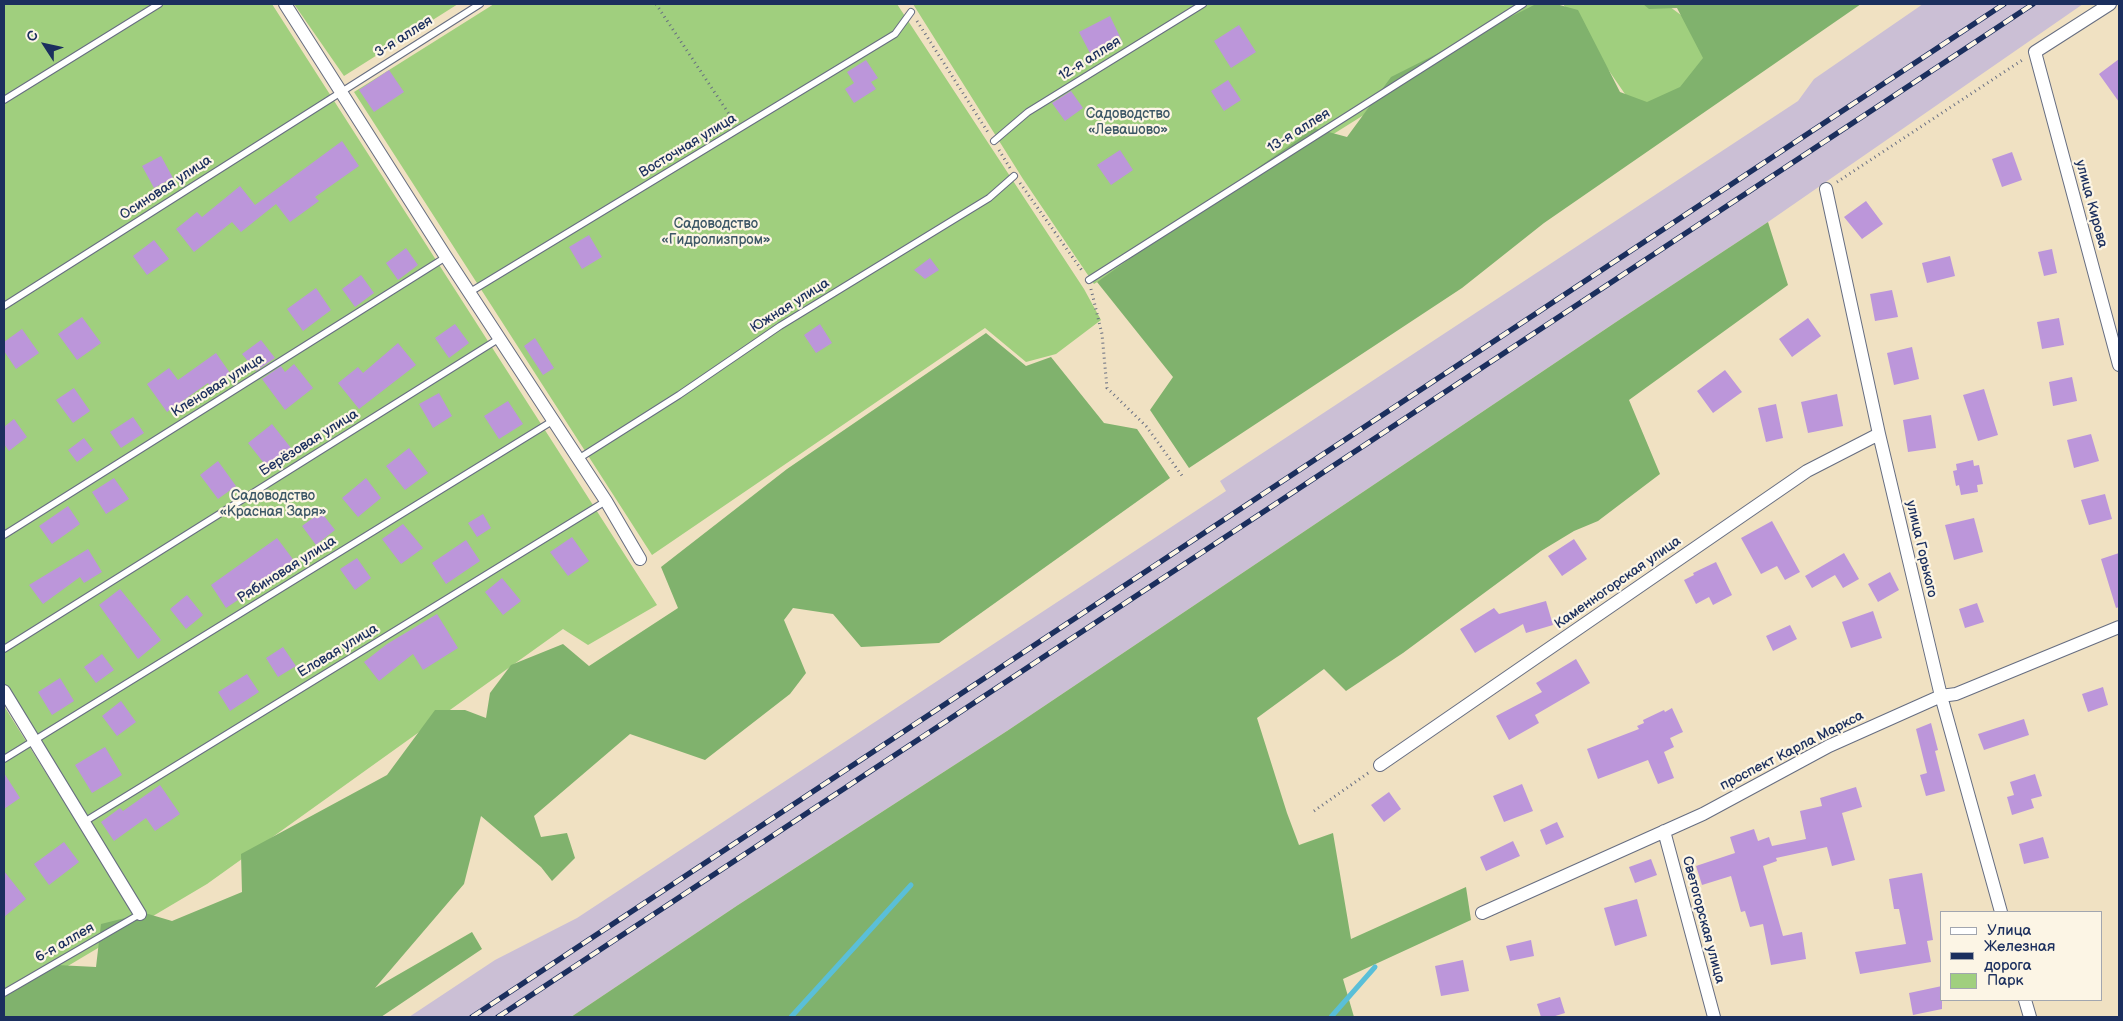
<!DOCTYPE html>
<html>
<head>
<meta charset="utf-8">
<style>
	body { margin:0 }
	#map { position:relative; width:2123px; height:1021px; overflow:hidden; background:#f0e1c2; font-family:"Balsamiq Sans",sans-serif }
	canvas { display:block }
	.frame { position:absolute; inset:0; border:5px solid #1b2f5e; pointer-events:none }
	.legend { position:absolute; left:1940px; top:911px; width:162px; height:90px; box-sizing:border-box; background:#fcf5e5; border:1px solid #a2a6af; margin:0; padding:6px 9px; list-style:none; font-size:15px; color:#1b2f5e }
	.legend li { display:flex; align-items:center; gap:10px; height:25px }
	.legend b { width:25px; border:1px solid #a2a6af }
	.north { position:absolute; left:20px; top:20px; width:50px; height:50px; -webkit-text-stroke:4px #fcf5e5; paint-order:stroke; rotate:305deg; font-size:14px; font-weight:700; line-height:20px; text-align:center; color:#1b2f5e }
	.north::after { content:''; display:block; margin:auto; width:18px; height:22px; background:#1b2f5e; clip-path:polygon(50% 0,100% 100%,50% 72%,0 100%) }
</style>
</head>
<body>
<div id="map">
<canvas width="2123" height="1021"></canvas>
<div class="frame"></div>
<ul class="legend">
<li><b style="height:6px;background:#fff"></b>Улица</li>
<li><b style="height:6px;background:#1b2f5e"></b>Железная дорога</li>
<li><b style="height:14px;background:#a0cf7e"></b>Парк</li>
</ul>
<div class="north">С</div>
</div>
<script>
const ctx = document.querySelector('canvas').getContext('2d');
ctx.lineJoin = 'round';
function fillPath(path, color) { ctx.fillStyle = color; ctx.fill(path, 'evenodd'); }
const toPath = rows => new Path2D(rows.map(r => 'M' + r).join(''));
function strokePath(path, color, width, dash) { ctx.strokeStyle = color; ctx.lineWidth = width; ctx.lineCap = dash ? 'butt' : 'round'; ctx.setLineDash(dash || []); ctx.stroke(path); }
function label(font, color, halo, rows, align = 'center') {
  ctx.font = font + ' "Balsamiq Sans",sans-serif'; ctx.lineWidth = 4.5; ctx.setLineDash([]); ctx.textBaseline = 'middle'; ctx.strokeStyle = halo; ctx.fillStyle = color; for (const [text, x, y, turn = 0] of rows) {
    ctx.save(); ctx.translate(x, y); ctx.rotate((+turn || 0) * Math.PI / 180); ctx.textAlign = isNaN(turn) ? turn : align; if (halo) ctx.strokeText(text, 0, 0); ctx.fillText(text, 0, 0); ctx.restore();
  }
}
fillPath(toPath([
	[1923,4,2083,4,1768,222,1622,318,1007,731,738,905,571,1017,409,1017,495,960,577,918,1226,491,1220,481,1798,101,1814,79]
]), '#cbbfd5');
fillPath(toPath([
	[4,4,272,4,657,605,588,645,563,629,207,884,148,919,4,689],
	[294,4,458,4,344,76],
	[494,4,897,4,1084,289,1101,320,1056,354,1026,362,985,328,652,555,354,92],
	[913,4,1541,4,1094,284,1023,179],
	[1563,4,1666,4,1734,54,1647,126],
	[4,706,140,923,4,1004]
]), '#a0cf7e');
fillPath(toPath([
	[1536,4,1556,4,1578,10,1620,92,1647,102,1680,87,1703,58,1677,8,1649,9,1643,4,1861,4,1544,223,1462,288,1189,468,1150,410,1173,377,1097,282,1314,128,1347,137,1391,77],
	[1768,222,1788,285,1629,400,1660,474,1598,521,1574,531,1541,551,1403,653,1346,691,1324,669,1257,718,1287,813,1299,845,1333,833,1351,939,1466,887,1471,920,1343,979,1354,1017,571,1017,738,905,1007,731,1622,318],
	[986,333,1026,366,1051,357,1104,423,1137,429,1170,478,939,643,861,647,833,614,793,608,784,620,806,673,790,694,705,760,630,734,534,816,541,837,567,833,575,858,552,881,541,867,481,816,464,884,375,988,472,932,482,949,381,1017,4,1017,4,993,57,965,96,967,101,924,145,913,172,921,242,892,241,854,387,775,435,710,465,710,486,718,490,693,511,665,563,644,589,666,678,608,661,567,787,469]
]), '#80b26d');
strokePath(toPath([
	[791,1017,911,885],
	[1331,1017,1375,967]
]), '#5abfd8', 5);
fillPath(toPath([
	[1110,16,1122,41,1092,57,1079,32],
	[1239,25,1256,52,1231,68,1214,41],
	[2119,59,2119,102,2099,74],
	[866,60,878,78,871,82,876,89,854,103,845,89,854,83,847,72],
	[389,70,404,92,374,112,359,90],
	[1228,80,1241,100,1224,111,1211,91],
	[1071,91,1083,108,1065,121,1052,103],
	[342,141,359,166,315,197,319,201,290,222,276,204,241,232,232,222,194,252,176,229,197,212,202,217,240,186,255,205],
	[1120,150,1133,170,1111,185,1097,165],
	[2012,152,2022,180,2002,187,1992,159],
	[161,156,173,178,154,188,142,166],
	[1866,201,1883,224,1862,239,1844,217],
	[589,235,602,257,582,269,569,247],
	[154,240,169,259,147,275,133,256],
	[406,248,418,265,398,280,386,263],
	[2052,249,2057,273,2044,276,2038,252],
	[1950,256,1955,276,1927,283,1922,263],
	[930,258,939,270,925,279,914,270],
	[361,275,374,293,355,307,342,289],
	[316,288,331,310,303,331,287,309],
	[1892,290,1898,317,1875,321,1870,294],
	[82,317,101,343,77,360,58,334],
	[1808,318,1821,336,1792,357,1779,339],
	[2059,318,2064,345,2042,349,2037,322],
	[455,324,469,343,449,358,435,338],
	[820,324,832,343,816,353,804,335],
	[22,329,39,353,16,369,4,351,4,342],
	[535,338,554,368,543,375,524,346],
	[261,340,275,358,256,371,242,354],
	[398,343,416,365,359,409,338,383,358,367,363,373],
	[1912,347,1919,379,1894,385,1887,353],
	[216,353,230,373,210,387,208,383,167,412,147,384,169,368,178,380],
	[294,364,313,388,285,410,262,379,281,366,285,372],
	[1725,370,1742,392,1713,413,1697,391],
	[2072,377,2077,401,2053,406,2049,382],
	[74,388,90,411,73,423,56,400],
	[1984,389,1998,435,1978,441,1963,395],
	[439,393,452,416,433,428,419,404],
	[1837,394,1843,426,1808,433,1801,402],
	[508,401,523,424,499,439,484,416],
	[1776,404,1783,438,1766,442,1758,408],
	[1931,415,1936,448,1908,452,1903,420],
	[133,417,144,433,121,448,110,432],
	[14,419,27,437,9,451,4,444,4,427],
	[272,424,291,448,267,467,248,443],
	[2091,434,2099,461,2074,468,2067,440],
	[84,438,93,450,77,462,68,450],
	[409,448,428,473,405,490,386,466],
	[1973,460,1974,466,1979,465,1983,484,1977,485,1978,492,1961,495,1959,485,1956,486,1953,471,1957,470,1956,464],
	[218,461,236,486,218,499,200,475],
	[114,478,129,499,106,514,92,492],
	[366,478,381,498,358,517,342,498],
	[2105,494,2112,519,2089,525,2081,500],
	[68,506,80,524,52,544,39,526],
	[321,512,335,530,316,545,302,526],
	[483,514,491,528,477,537,468,523],
	[1974,518,1983,552,1954,560,1945,525],
	[1772,521,1800,572,1785,580,1777,566,1761,574,1741,538],
	[403,524,423,548,401,564,382,539],
	[572,537,589,561,568,576,550,552],
	[277,538,295,562,226,608,211,585],
	[1574,539,1587,559,1562,576,1548,556],
	[466,540,480,561,446,584,432,563],
	[88,549,102,572,84,583,80,577,43,604,29,585],
	[1844,553,1859,579,1843,588,1835,575,1812,588,1805,576],
	[2119,553,2119,607,2116,608,2101,559],
	[357,558,371,578,355,590,340,569],
	[1716,562,1732,595,1713,605,1709,597,1696,604,1684,580,1694,575,1693,573],
	[1890,572,1899,590,1878,602,1868,584],
	[502,578,521,601,503,615,485,592],
	[120,589,161,640,138,659,99,605],
	[187,595,203,615,186,629,170,609],
	[1546,601,1553,625,1526,633,1523,624,1475,653,1460,629,1494,608,1499,614],
	[1977,603,1984,622,1965,628,1959,609],
	[1873,611,1882,638,1851,648,1842,622],
	[437,614,458,648,423,670,413,654,379,681,364,662,387,644],
	[1790,625,1797,639,1773,651,1766,636],
	[283,647,296,666,278,677,266,658],
	[102,654,114,670,96,683,84,667],
	[1576,659,1590,683,1535,715,1539,723,1509,740,1496,716,1542,692,1536,683],
	[247,674,259,692,230,711,218,692],
	[60,678,74,701,52,715,38,692],
	[2103,687,2108,705,2088,712,2082,694],
	[121,701,136,722,117,736,102,716],
	[1672,708,1683,732,1670,738,1674,747,1664,752,1674,778,1658,784,1648,760,1598,779,1587,749,1639,729,1637,726,1644,723,1643,720,1664,710,1665,712],
	[2024,719,2029,735,1984,750,1978,734],
	[1931,723,1938,750,1935,751,1945,791,1926,796,1920,775,1927,773,1916,729],
	[105,747,122,775,92,793,75,765],
	[4,773,20,798,4,809],
	[2035,774,2042,796,2031,799,2034,808,2012,815,2007,797,2014,795,2010,782],
	[1522,784,1533,811,1504,822,1493,796],
	[160,785,180,814,155,831,146,818,114,841,101,822,120,808,123,811],
	[1856,787,1862,807,1842,813,1855,860,1832,866,1827,847,1776,858,1777,861,1763,866,1783,936,1802,932,1806,959,1771,965,1763,924,1750,927,1745,911,1741,912,1731,876,1702,885,1696,866,1735,853,1730,837,1754,829,1758,841,1769,837,1772,846,1806,839,1800,811,1822,806,1820,798],
	[1389,792,1401,809,1384,822,1371,805],
	[1557,822,1564,837,1546,845,1540,830],
	[2043,837,2049,858,2024,864,2019,844],
	[1513,841,1520,856,1486,871,1480,857],
	[64,842,79,862,49,885,34,864],
	[1651,859,1657,875,1635,883,1629,867],
	[4,871,26,899,4,917],
	[1922,873,1933,940,1927,941,1931,962,1860,974,1855,952,1906,944,1899,909,1894,909,1889,879],
	[1637,899,1647,936,1615,946,1604,908],
	[1531,940,1534,956,1510,961,1506,946],
	[1463,960,1469,991,1441,996,1435,966],
	[1942,986,1942,1009,1913,1015,1909,993],
	[1560,997,1565,1013,1552,1017,1541,1017,1537,1004]
]), '#bc96da');
const service = toPath([
	[4,100,159,4],
	[994,141,1028,112,1203,4],
	[1089,280,1523,4],
	[470,292,895,34,911,12],
	[4,306,480,4],
	[578,459,679,395,780,326,989,198,1014,176],
	[4,535,446,257],
	[4,649,500,338],
	[4,759,554,420],
	[84,822,606,501],
	[4,993,140,914]
]);
const minor = toPath([
	[285,4,446,257,606,501,640,559],
	[2110,4,2035,52,2119,365],
	[1826,189,1879,434,1941,696,2001,912],
	[4,691,140,914],
	[1380,765,1807,471,1879,434],
	[1664,831,1714,1017],
	[1482,913,1703,814,1829,746,1941,696,1956,694,2119,627],
	[2025,1000,2030,1017]
]);
strokePath(service, '#666d81', 8);
strokePath(minor, '#666d81', 14);
strokePath(toPath([
	[656,4,733,120],
	[917,21,989,134],
	[999,150,1010,168],
	[1837,182,2024,59],
	[1020,183,1083,272],
	[1091,289,1102,334,1107,388,1146,426,1183,477],
	[1314,811,1371,771]
]), '#666d81', 3, [1, 4]);
strokePath(service, '#fff', 6);
strokePath(minor, '#fff', 12);
const rail = toPath([
	[472,1017,2004,4],
	[498,1017,2033,4]
]);
strokePath(rail, '#1b2f5e', 5.5);
strokePath(rail, '#fcf5e5', 4, [11]);
label('14px', '#1b2f5e', '#fcf5e5', [
	["3-я аллея",404,37,-32],
	["12-я аллея",1090,59,-32],
	["13-я аллея",1299,131,-32],
	["Восточная улица",688,146,-31],
	["Осиновая улица",166,188,-33],
	["улица Кирова",2091,204,75],
	["Южная улица",790,306,-32],
	["Кленовая улица",218,386,-32],
	["Берёзовая улица",309,443,-32],
	["улица Горького",1921,549,77],
	["Рябиновая улица",287,570,-32],
	["Каменногорская улица",1618,583,-35],
	["Еловая улица",338,651,-31],
	["проспект Карла Маркса",1792,751,-27],
	["Светогорская улица",1703,920,75],
	["6-я аллея",65,943,-30]
]);
label('14px', '#3c5766', '#fcf5e5', [
	["Садоводство",1128,114],
	["«Левашово»",1128,130],
	["Садоводство",716,224],
	["«Гидролизпром»",716,240],
	["Садоводство",273,496],
	["«Красная Заря»",273,512]
]);
</script>
</body>
</html>
